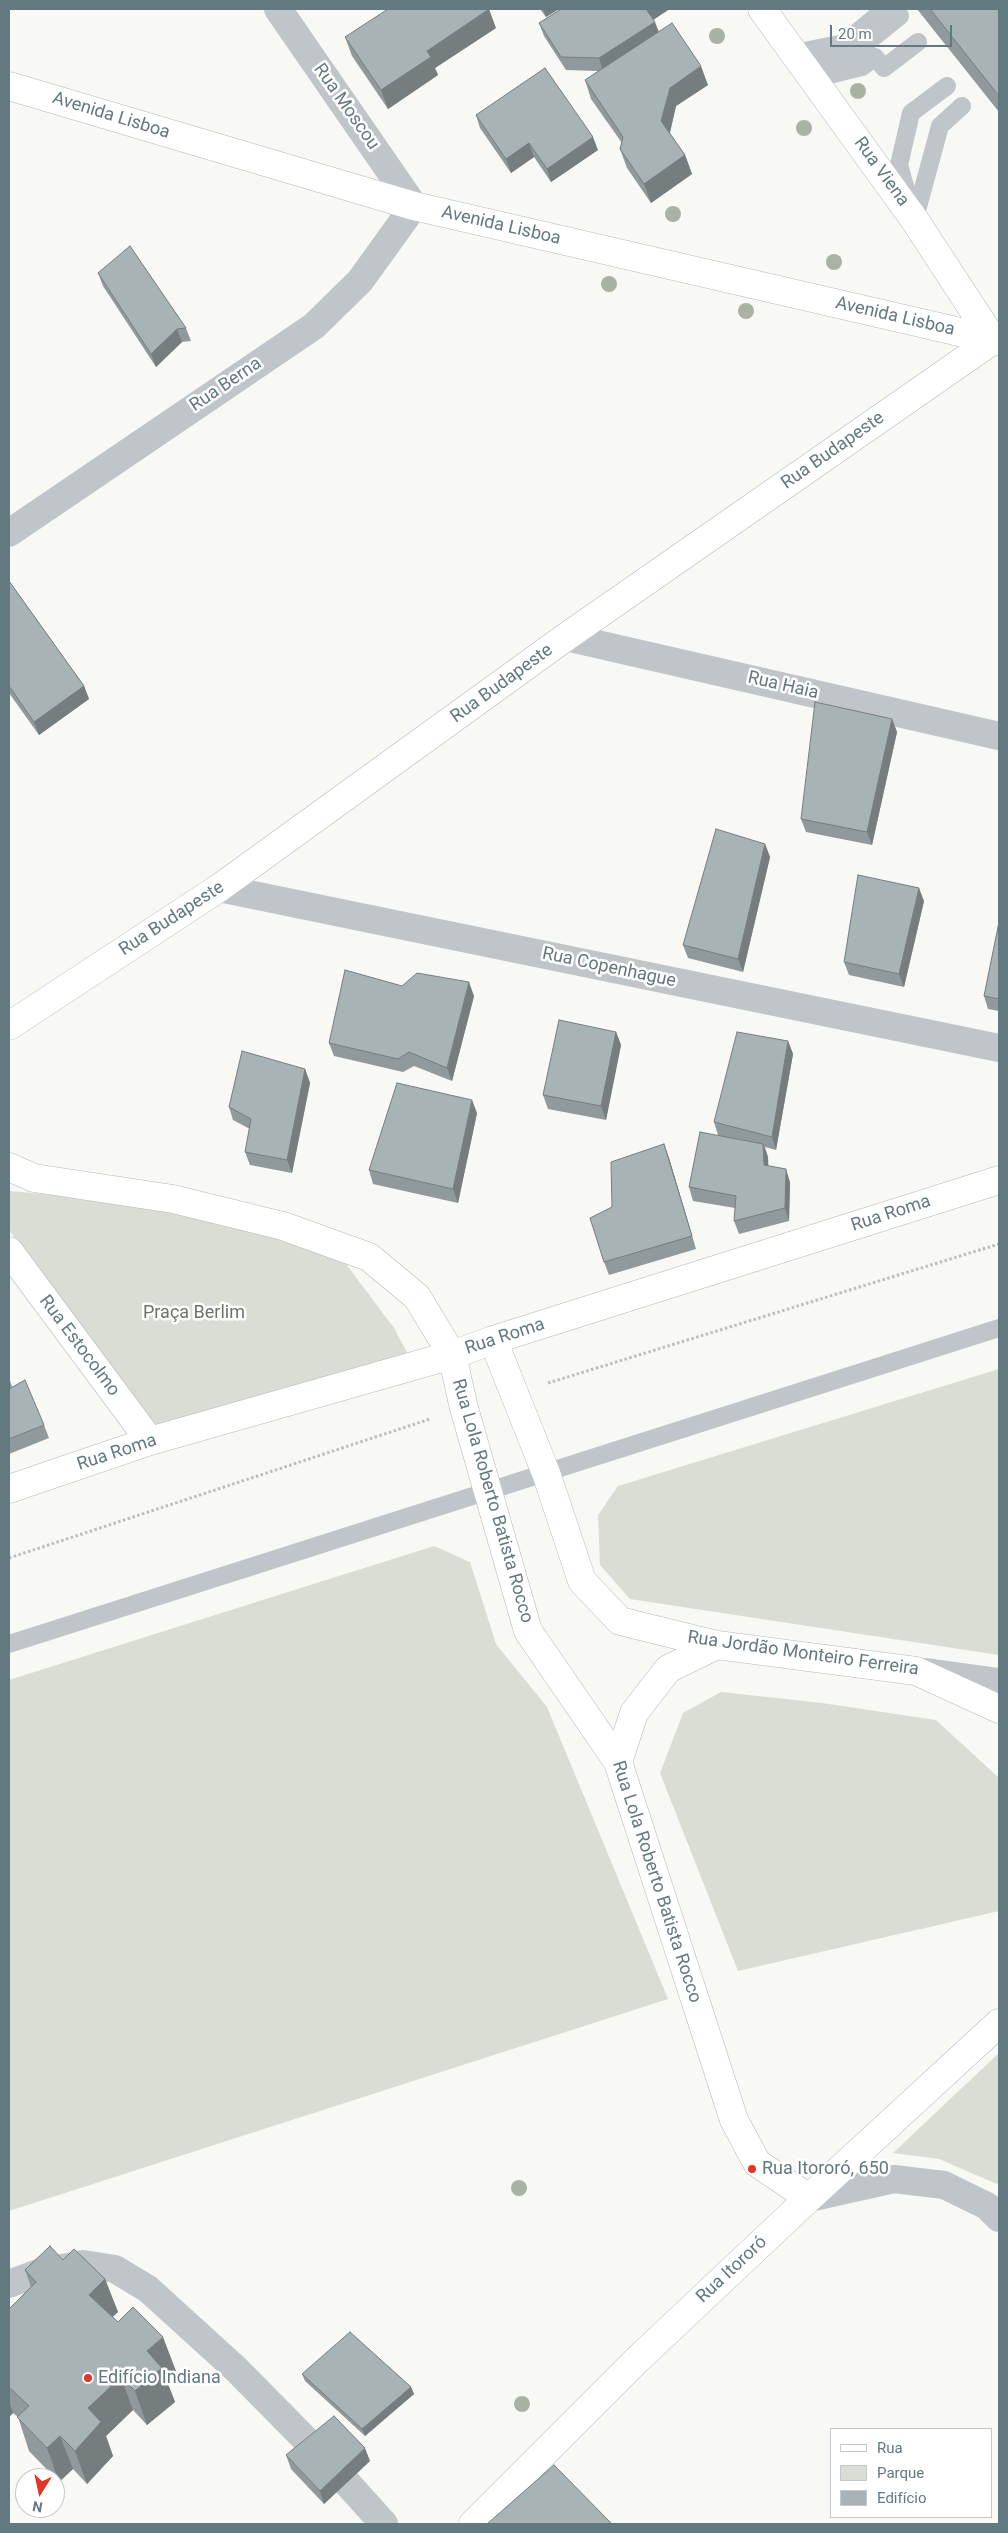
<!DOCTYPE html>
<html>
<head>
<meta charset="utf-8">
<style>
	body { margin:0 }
	#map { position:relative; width:1008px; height:2533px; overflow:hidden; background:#f8f8f5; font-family:Roboto,sans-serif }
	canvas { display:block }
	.frame { position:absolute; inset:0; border:10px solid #637980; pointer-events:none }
	.legend { position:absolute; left:830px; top:2428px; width:162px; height:90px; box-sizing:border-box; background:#fff; border:1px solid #c1c9cc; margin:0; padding:6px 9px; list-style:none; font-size:15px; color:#637980 }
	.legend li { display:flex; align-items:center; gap:10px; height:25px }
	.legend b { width:25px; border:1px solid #c1c9cc }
	.north { position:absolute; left:15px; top:2468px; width:50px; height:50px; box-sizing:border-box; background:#fff; border:1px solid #c1c9cc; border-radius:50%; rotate:190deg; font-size:14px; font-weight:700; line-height:20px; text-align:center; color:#637980 }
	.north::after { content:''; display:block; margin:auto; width:18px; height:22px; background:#e43329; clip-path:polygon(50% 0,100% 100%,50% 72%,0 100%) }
	.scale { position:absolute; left:830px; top:25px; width:122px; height:22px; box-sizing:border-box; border:2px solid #637980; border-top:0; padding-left:6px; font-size:15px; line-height:18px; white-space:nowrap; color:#637980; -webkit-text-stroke:4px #fff; paint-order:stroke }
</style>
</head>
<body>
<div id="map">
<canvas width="1008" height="2533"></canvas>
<div class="frame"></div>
<ul class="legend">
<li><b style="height:6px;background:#fff"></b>Rua</li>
<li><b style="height:14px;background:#d9ddd4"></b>Parque</li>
<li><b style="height:14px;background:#a8b3b6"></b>Edifício</li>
</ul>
<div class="north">N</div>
<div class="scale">20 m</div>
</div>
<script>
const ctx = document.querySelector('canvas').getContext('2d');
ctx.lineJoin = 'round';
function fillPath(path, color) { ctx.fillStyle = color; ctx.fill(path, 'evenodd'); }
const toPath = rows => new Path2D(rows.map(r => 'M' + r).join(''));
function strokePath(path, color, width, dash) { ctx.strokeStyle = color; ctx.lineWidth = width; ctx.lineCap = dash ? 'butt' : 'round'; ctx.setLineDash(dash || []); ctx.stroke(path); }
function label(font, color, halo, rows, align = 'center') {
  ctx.font = font + ' Roboto,sans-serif'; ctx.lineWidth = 5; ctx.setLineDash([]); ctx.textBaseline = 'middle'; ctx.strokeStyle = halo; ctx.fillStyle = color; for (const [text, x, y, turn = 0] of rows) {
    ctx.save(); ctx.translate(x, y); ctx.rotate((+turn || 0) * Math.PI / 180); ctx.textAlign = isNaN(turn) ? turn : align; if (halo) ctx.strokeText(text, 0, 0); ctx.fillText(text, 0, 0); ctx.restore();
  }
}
fillPath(toPath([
	[10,1191,145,1203,267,1227,343,1260,394,1328,408,1354,154,1427,9,1230],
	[999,1369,999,1655,630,1599,600,1565,598,1515,618,1486],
	[434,1546,470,1562,496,1644,547,1707,668,1999,9,2211,9,1680],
	[721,1692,822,1703,936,1720,999,1778,999,1911,738,1971,660,1773,683,1713],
	[999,2053,999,2185,939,2159,893,2153]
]), '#d9ddd4');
const secondary = toPath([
	[762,9,914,219,993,340],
	[9,86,414,206,999,341],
	[9,1026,219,888,566,637,993,340],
	[9,1167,34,1178,173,1199,283,1226,369,1257,417,1297,452,1355,464,1408,528,1631,618,1762,734,2120,757,2163,809,2198],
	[9,1251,150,1441],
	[493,1340,546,1473,582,1581,620,1621,717,1645,916,1671,999,1709],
	[9,1489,150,1441,452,1355,493,1340,999,1180],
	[618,1762,634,1713,668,1669,717,1645],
	[473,2524,637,2360,809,2198,999,2023]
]);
strokePath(secondary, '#b1babc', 29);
strokePath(toPath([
	[548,1383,999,1244],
	[9,1558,430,1419]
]), '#b9bec0', 3, [2.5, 2.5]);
strokePath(toPath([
	[794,53,844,43,885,9],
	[803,67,853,54,900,16],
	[813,79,862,67,875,57,884,68,918,42],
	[910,204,899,165,911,113,947,86],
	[915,218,940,126,962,106],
	[9,1644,999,1328]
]), '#bfc5c8', 18);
strokePath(toPath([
	[9,533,314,326,360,281,414,206,278,9],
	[566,637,999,736],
	[219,888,999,1048],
	[926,1672,999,1682],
	[809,2198,894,2179,944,2185,987,2206,999,2218],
	[9,2284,38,2273,83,2264,115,2269,148,2289,236,2369,315,2449],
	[347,2483,384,2524]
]), '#bfc5c8', 28);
strokePath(secondary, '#fff', 28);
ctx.fillStyle = '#aab2a4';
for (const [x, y] of [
	[717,36],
	[858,91],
	[804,128],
	[673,214],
	[834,262],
	[609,284],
	[746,311],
	[519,2188],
	[522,2404]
]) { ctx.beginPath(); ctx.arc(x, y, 8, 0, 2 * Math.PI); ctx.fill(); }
fillPath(toPath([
	[540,9,559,9,546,17],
	[917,9,999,9,999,112],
	[668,10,653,20,658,32,708,85,676,106,670,133,685,155,692,174,651,203,627,168,620,149,622,143,591,99,585,80,598,71,566,70,544,36,539,23],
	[496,28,435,68,438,75,388,109,352,56,345,37],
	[476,115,598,150,551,182,534,157,511,173,480,128],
	[98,273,186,328,191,341,182,342,156,367,103,286],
	[9,581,84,686,89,699,39,735,9,693],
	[892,719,897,732,872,845,806,832,801,819],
	[765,844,770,857,743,972,688,958,683,945],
	[924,901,904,987,849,975,844,962],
	[999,922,999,1011,988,1009,984,996],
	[402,986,474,996,452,1081,414,1066,403,1072,334,1056,329,1043],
	[616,1032,621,1045,606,1120,548,1109,543,1095],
	[788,1041,793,1054,776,1150,765,1147,768,1157,768,1166,790,1182,789,1221,739,1234,734,1221,735,1208,693,1201,689,1187,718,1135,714,1122],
	[305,1069,310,1083,292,1173,250,1165,245,1152,250,1129,233,1120,229,1107],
	[477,1113,458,1203,373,1184,369,1170],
	[664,1144,669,1158,696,1249,609,1275,604,1262,612,1207],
	[9,1377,12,1387,44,1425,49,1438,9,1454],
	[63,2260,105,2279,118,2312,112,2317,176,2371,166,2379,175,2402,147,2425,133,2410,106,2436,113,2456,87,2484,73,2469,59,2482,29,2451,18,2417,13,2413,9,2417,9,2309,31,2287,25,2270],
	[302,2374,411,2387,414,2394,365,2436,305,2381],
	[286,2455,370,2461,324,2504,291,2469]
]), '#909a9d');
fillPath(toPath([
	[489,9,496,28,435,68,438,75,388,109,381,90,427,51],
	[543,9,559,9,546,17],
	[646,9,667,9,668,10,650,22],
	[655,22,660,35,603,71,599,58],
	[701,66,708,85,676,106,668,140,661,121,670,88],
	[593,137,598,150,551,182,547,169],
	[529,143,534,157,511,173,506,159],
	[685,155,692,174,651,203,644,184],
	[177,329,182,342,156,367,151,354],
	[84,686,89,699,39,735,34,722],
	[892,719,897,732,872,845,867,832],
	[765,844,770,857,743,972,738,959],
	[919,888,924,901,904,987,899,974],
	[469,982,474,996,452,1081,447,1068],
	[616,1032,621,1045,606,1120,601,1106],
	[788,1041,793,1054,776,1150,772,1137],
	[305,1069,310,1083,292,1173,287,1160],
	[472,1100,477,1113,458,1203,453,1189],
	[664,1144,669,1158,696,1249,692,1236],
	[763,1144,768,1157,769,1179,764,1165],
	[786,1169,790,1182,789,1221,785,1208],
	[105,2279,118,2312,101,2328,89,2295],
	[163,2337,176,2371,166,2379,175,2402,147,2425,135,2391,147,2351],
	[121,2377,133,2410,106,2436,113,2456,87,2484,75,2451,88,2408],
	[411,2387,414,2394,365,2436,362,2429],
	[9,2401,13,2413,9,2417],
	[60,2436,73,2469,59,2482,47,2448],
	[365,2448,370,2461,324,2504,320,2491]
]), '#767d7f');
const building = toPath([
	[388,9,489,9,427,51,431,57,381,90,345,37,388,9],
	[561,9,646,9,655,22,599,58,561,57,539,23,561,9],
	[930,9,999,9,999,96,930,9],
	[672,23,701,66,670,88,661,121,685,155,644,184,620,149,623,137,585,80,672,23],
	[545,68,593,137,547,169,529,143,506,159,476,115,545,68],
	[130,246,186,328,177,329,151,354,98,273,130,246],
	[9,581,84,686,34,722,9,686,9,581],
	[815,702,892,719,867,832,801,819,815,702],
	[716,829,765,844,738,959,683,945,716,829],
	[858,875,919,888,899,974,844,962,858,875],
	[999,922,999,999,984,996,999,922],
	[345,970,402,986,417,973,469,982,447,1068,409,1052,398,1059,329,1043,345,970],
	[559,1020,616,1032,601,1106,543,1095,559,1020],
	[737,1032,788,1041,772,1137,714,1122,737,1032],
	[242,1051,305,1069,287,1160,245,1152,251,1119,229,1107,242,1051],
	[397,1083,472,1100,453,1189,369,1170,397,1083],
	[700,1132,763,1144,764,1165,786,1169,785,1208,734,1221,736,1196,689,1187,700,1132],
	[664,1144,692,1236,604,1262,590,1218,612,1207,611,1162,664,1144],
	[25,1380,44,1425,9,1439,9,1389,25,1380],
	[50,2246,63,2260,74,2249,105,2279,89,2295,118,2322,133,2307,163,2337,147,2351,162,2368,135,2391,121,2377,88,2408,101,2422,75,2451,60,2436,47,2448,17,2417,29,2406,9,2387,9,2309,36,2282,25,2270,50,2246],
	[350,2332,411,2387,362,2429,302,2374,350,2332],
	[334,2416,365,2448,320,2491,286,2455,334,2416],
	[554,2465,612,2524,487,2524,554,2465]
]);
fillPath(building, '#a8b3b6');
strokePath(building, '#767d7f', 1);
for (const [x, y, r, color] of [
	[752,2169,5,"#e43329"],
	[88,2378,5,"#e43329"]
]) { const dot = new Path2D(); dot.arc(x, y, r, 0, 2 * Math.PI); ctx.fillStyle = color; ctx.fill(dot); strokePath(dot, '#fff', 2); }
label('18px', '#637980', '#fff', [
	["Rua Moscou",346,107,55],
	["Avenida Lisboa",111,116,17],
	["Rua Viena",881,172,54],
	["Avenida Lisboa",501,226,13],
	["Avenida Lisboa",895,317,13],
	["Rua Berna",226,385,-34],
	["Rua Budapeste",833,451,-35],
	["Rua Budapeste",502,684,-36],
	["Rua Haia",783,686,13],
	["Rua Budapeste",172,919,-33],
	["Rua Copenhague",609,968,12],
	["Rua Roma",891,1214,-18],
	["Rua Roma",505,1337,-18],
	["Rua Estocolmo",79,1346,53],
	["Rua Roma",117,1453,-18],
	["Rua Lola Roberto Batista Rocco",492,1501,74],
	["Rua Jordão Monteiro Ferreira",803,1654,8],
	["Rua Lola Roberto Batista Rocco",656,1882,72],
	["Rua Itororó",732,2270,-43]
]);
label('18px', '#6a7862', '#fff', [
	["Praça Berlim",194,1313]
]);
label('18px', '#637980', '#fff', [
	["Rua Itororó, 650",762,2169],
	["Edifício Indiana",98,2378]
], 'left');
</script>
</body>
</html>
